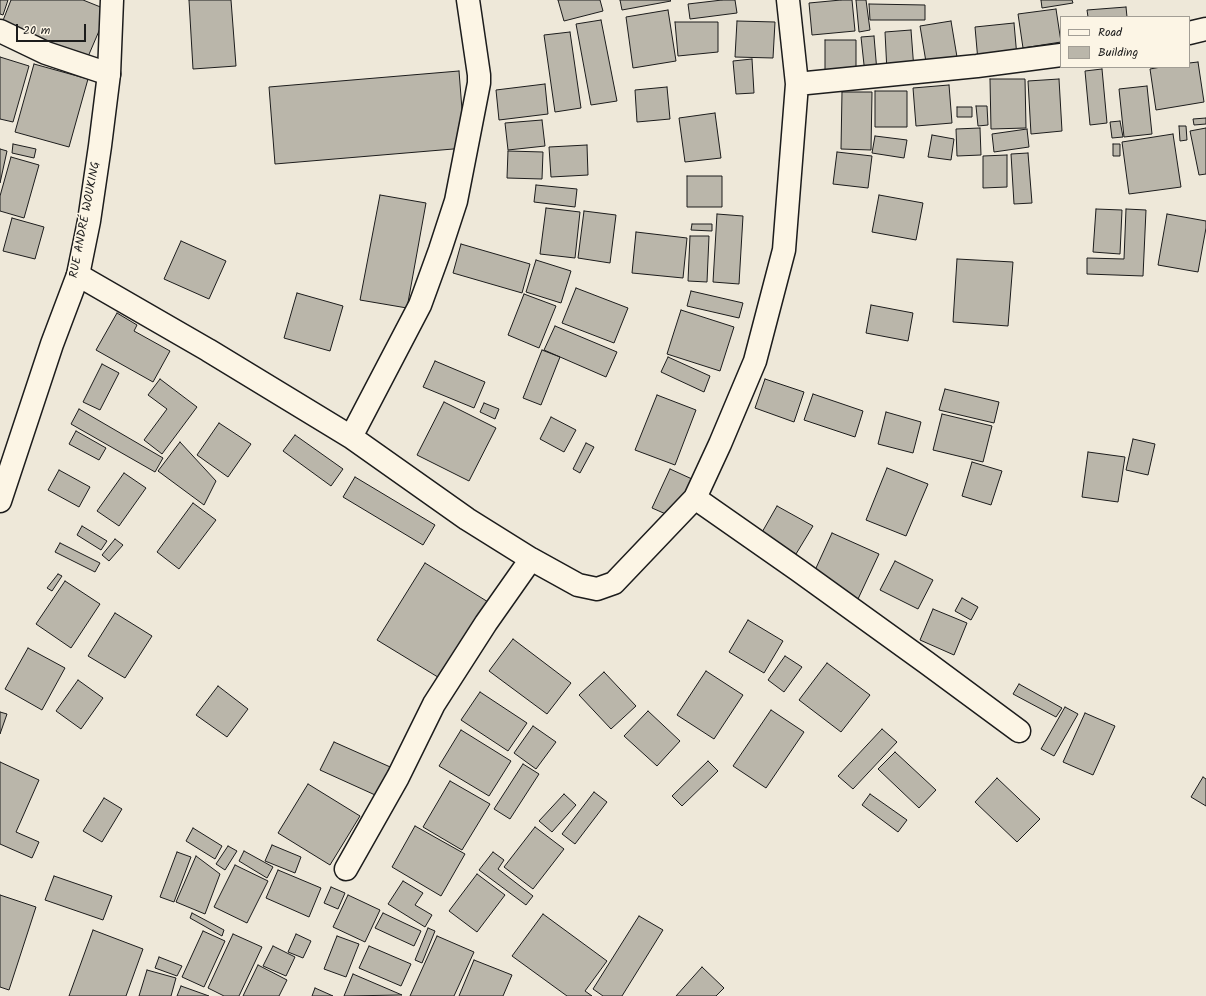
<!DOCTYPE html>
<html>
<head>
<meta charset="utf-8">
<style>
	body { margin:0 }
	#map { position:relative; width:1206px; height:996px; overflow:hidden; background:#eee8d9; font-family:Kalam,sans-serif }
	canvas { display:block }
	.legend { position:absolute; left:1060px; top:16px; width:130px; height:52px; box-sizing:border-box; background:#fcf5e5; border:1px solid #a29e95; margin:0; padding:5px 7px; list-style:none; font-size:12px; color:#1c1c1c }
	.legend li { display:flex; align-items:center; gap:8px; height:20px }
	.legend b { width:20px; border:1px solid #a29e95 }
	.scale { position:absolute; left:16px; top:24px; width:70px; height:18px; box-sizing:border-box; border:2px solid #1c1c1c; border-top:0; padding-left:5px; font-size:12px; line-height:14px; white-space:nowrap; color:#1c1c1c; -webkit-text-stroke:3px #fcf5e5; paint-order:stroke }
</style>
</head>
<body>
<div id="map">
<canvas width="1206" height="996"></canvas>
<ul class="legend">
<li><b style="height:5px;background:#fcf5e5"></b>Road</li>
<li><b style="height:11px;background:#bab6aa"></b>Building</li>
</ul>
<div class="scale">20 m</div>
</div>
<script>
const ctx = document.querySelector('canvas').getContext('2d');
ctx.lineJoin = 'round';
function fillPath(path, color) { ctx.fillStyle = color; ctx.fill(path, 'evenodd'); }
const toPath = rows => new Path2D(rows.map(r => 'M' + r).join(''));
function strokePath(path, color, width, dash) { ctx.strokeStyle = color; ctx.lineWidth = width; ctx.lineCap = dash ? 'butt' : 'round'; ctx.setLineDash(dash || []); ctx.stroke(path); }
function label(font, color, halo, rows, align = 'center') {
  ctx.font = font + ' Kalam,sans-serif'; ctx.lineWidth = 3; ctx.setLineDash([]); ctx.textBaseline = 'middle'; ctx.strokeStyle = halo; ctx.fillStyle = color; for (const [text, x, y, turn = 0] of rows) {
    ctx.save(); ctx.translate(x, y); ctx.rotate((+turn || 0) * Math.PI / 180); ctx.textAlign = isNaN(turn) ? turn : align; if (halo) ctx.strokeText(text, 0, 0); ctx.fillText(text, 0, 0); ctx.restore();
  }
}
const building = toPath([
	[0,0,8,0,3,15,0,14,0,0],
	[11,0,83,0,108,10,87,59,2,23,11,0],
	[189,0,231,0,236,66,193,69,189,0],
	[558,0,600,0,603,11,564,21,558,0],
	[620,0,670,0,671,1,622,10,620,0],
	[722,0,735,0,737,13,690,19,688,4,722,0],
	[841,0,852,0,855,31,812,35,809,3,841,0],
	[856,0,866,0,870,30,859,32,856,0],
	[1041,0,1072,0,1073,3,1042,8,1041,0],
	[869,4,925,5,925,20,870,20,869,4],
	[1126,7,1127,17,1088,17,1087,10,1126,7],
	[1056,9,1061,42,1023,48,1018,14,1056,9],
	[668,10,676,61,633,68,626,17,668,10],
	[601,20,617,101,591,105,576,24,601,20],
	[737,21,775,22,773,58,735,57,737,21],
	[951,21,958,63,927,68,920,26,951,21],
	[675,22,718,22,718,52,678,56,675,22],
	[1014,23,1017,57,978,61,975,27,1014,23],
	[911,30,914,70,887,72,885,32,911,30],
	[570,32,581,108,555,112,544,35,570,32],
	[874,36,877,72,865,74,861,37,874,36],
	[825,40,856,40,856,77,825,77,825,40],
	[0,57,29,66,13,122,0,119,0,57],
	[752,59,754,93,736,94,733,61,752,59],
	[1198,62,1204,102,1156,110,1150,69,1161,67,1189,67,1189,63,1198,62],
	[34,64,88,79,69,147,15,132,34,64],
	[1102,69,1107,123,1090,125,1085,71,1102,69],
	[459,71,465,148,275,164,269,87,459,71],
	[990,79,1025,79,1026,128,991,129,990,79],
	[1059,79,1062,131,1031,134,1028,81,1059,79],
	[545,84,548,114,499,120,496,90,545,84],
	[949,85,952,123,916,126,913,88,949,85],
	[1147,86,1152,134,1124,137,1119,89,1147,86],
	[667,87,670,119,637,122,635,90,667,87],
	[875,91,907,91,907,127,875,127,875,91],
	[842,92,872,92,871,150,841,149,842,92],
	[976,106,987,106,988,125,978,126,976,106],
	[957,107,972,107,972,117,957,117,957,107],
	[715,113,721,158,685,162,679,118,715,113],
	[1206,118,1206,124,1194,125,1193,119,1206,118],
	[542,120,545,146,508,150,505,123,542,120],
	[1120,121,1123,137,1112,138,1110,122,1120,121],
	[1179,126,1186,126,1187,140,1180,141,1179,126],
	[980,128,981,155,957,156,956,129,980,128],
	[1206,128,1206,174,1199,175,1190,131,1206,128],
	[1027,129,1029,147,994,152,992,134,1027,129],
	[1173,134,1181,187,1129,194,1122,142,1173,134],
	[932,135,954,139,951,160,928,157,932,135],
	[875,136,907,140,904,158,872,153,875,136],
	[13,144,36,149,34,158,12,153,13,144],
	[1113,144,1120,144,1120,156,1113,156,1113,144],
	[587,145,588,175,551,177,549,147,587,145],
	[0,149,7,151,0,183,0,149],
	[508,151,543,152,542,179,507,178,508,151],
	[837,152,872,156,868,188,833,184,837,152],
	[1028,153,1032,203,1014,204,1011,154,1028,153],
	[1007,155,1007,187,983,188,983,156,1007,155],
	[11,157,39,165,24,218,0,211,0,196,11,157],
	[687,176,722,176,722,207,687,207,687,176],
	[536,185,577,189,575,207,534,202,536,185],
	[380,195,426,203,407,308,360,300,380,195],
	[879,195,923,203,916,240,872,232,879,195],
	[546,208,580,212,575,258,540,254,546,208],
	[1096,209,1122,210,1120,254,1093,252,1096,209],
	[1126,209,1146,210,1143,276,1087,274,1087,258,1124,259,1126,209],
	[584,211,616,215,610,263,578,258,584,211],
	[717,214,743,216,739,284,713,282,717,214],
	[1167,214,1206,221,1206,228,1198,272,1158,265,1167,214],
	[12,218,44,227,35,259,3,251,12,218],
	[692,224,712,224,712,231,691,230,692,224],
	[636,232,687,238,683,278,632,273,636,232],
	[690,236,709,236,707,282,688,281,690,236],
	[181,241,226,261,209,299,164,279,181,241],
	[461,244,530,264,522,293,453,273,461,244],
	[957,259,1013,262,1008,326,953,322,957,259],
	[536,260,571,271,561,303,526,292,536,260],
	[576,288,628,308,614,343,562,323,576,288],
	[691,291,743,303,739,318,687,306,691,291],
	[297,293,343,306,330,351,284,338,297,293],
	[524,294,556,306,539,348,508,335,524,294],
	[871,305,913,313,908,341,866,333,871,305],
	[681,310,734,327,720,371,667,354,681,310],
	[117,313,137,325,134,331,170,351,153,382,96,350,117,313],
	[555,326,617,352,606,377,544,350,555,326],
	[542,350,560,357,541,405,523,398,542,350],
	[668,357,710,376,704,392,661,372,668,357],
	[435,361,485,382,474,408,423,387,435,361],
	[102,364,119,373,100,410,83,402,102,364],
	[160,379,197,407,162,454,144,440,167,409,148,395,160,379],
	[765,379,804,392,794,422,755,408,765,379],
	[945,389,999,402,994,423,939,410,945,389],
	[813,394,863,411,855,437,804,420,813,394],
	[657,395,696,410,675,465,635,450,657,395],
	[444,402,496,428,469,481,417,455,444,402],
	[484,403,499,409,495,419,480,412,484,403],
	[79,409,163,458,155,472,71,424,79,409],
	[886,412,921,422,913,453,878,444,886,412],
	[942,414,992,426,983,462,933,450,942,414],
	[551,417,576,430,564,452,540,439,551,417],
	[219,423,251,444,228,477,197,455,219,423],
	[76,431,106,448,99,460,69,444,76,431],
	[295,435,343,469,331,486,283,451,295,435],
	[1133,439,1155,444,1148,475,1126,470,1133,439],
	[180,442,216,481,204,505,158,471,180,442],
	[586,443,594,447,580,473,573,469,586,443],
	[1088,452,1125,457,1118,502,1082,497,1088,452],
	[972,462,1002,471,991,505,962,496,972,462],
	[887,468,928,484,906,536,866,520,887,468],
	[670,469,692,479,675,518,652,508,670,469],
	[59,470,90,487,79,507,48,490,59,470],
	[124,473,146,488,119,526,97,511,124,473],
	[355,477,435,525,423,545,343,497,355,477],
	[193,503,216,520,179,569,157,552,193,503],
	[777,506,813,526,796,554,761,534,777,506],
	[82,526,107,541,101,550,77,535,82,526],
	[832,533,879,554,858,599,811,579,832,533],
	[115,539,123,545,109,561,102,555,115,539],
	[60,543,100,563,95,572,55,552,60,543],
	[895,561,933,580,918,609,880,590,895,561],
	[425,563,493,605,446,682,377,640,425,563],
	[58,574,62,576,52,591,47,588,58,574],
	[65,581,100,604,71,648,36,624,65,581],
	[962,598,978,607,971,620,955,611,962,598],
	[933,609,967,623,954,655,920,640,933,609],
	[115,613,152,636,125,678,88,656,115,613],
	[748,620,783,641,764,673,729,652,748,620],
	[513,639,571,683,547,714,489,671,513,639],
	[28,648,65,668,42,710,5,689,28,648],
	[785,656,802,667,784,692,768,680,785,656],
	[827,663,870,695,841,732,799,700,827,663],
	[706,671,743,695,714,739,677,715,706,671],
	[604,672,636,706,611,729,579,695,604,672],
	[78,680,103,698,81,729,56,711,78,680],
	[1019,684,1062,708,1056,717,1013,694,1019,684],
	[218,686,248,709,227,737,196,715,218,686],
	[480,692,527,723,508,751,461,720,480,692],
	[1065,707,1078,714,1054,756,1041,749,1065,707],
	[771,710,804,732,766,788,733,766,771,710],
	[648,711,680,741,657,766,624,736,648,711],
	[0,712,7,714,0,734,0,712],
	[1085,713,1115,726,1093,775,1063,762,1085,713],
	[533,726,556,742,536,769,514,753,533,726],
	[882,729,897,742,853,789,838,776,882,729],
	[461,730,511,761,489,796,439,766,461,730],
	[334,742,397,770,384,799,320,770,334,742],
	[895,752,936,790,919,808,878,769,895,752],
	[708,761,718,771,682,806,672,796,708,761],
	[0,762,39,780,16,832,39,842,32,858,0,844,0,762],
	[523,764,539,774,510,819,494,809,523,764],
	[1203,777,1206,779,1206,806,1191,797,1203,777],
	[997,778,1040,819,1017,842,975,802,997,778],
	[450,781,490,804,462,850,423,827,450,781],
	[308,784,360,816,330,865,278,833,308,784],
	[594,792,607,802,575,844,562,834,594,792],
	[564,794,576,805,552,832,539,821,564,794],
	[870,794,907,820,898,832,862,805,870,794],
	[104,798,122,809,102,842,83,831,104,798],
	[415,826,465,854,441,896,392,867,415,826],
	[535,827,564,849,533,889,504,867,535,827],
	[193,828,222,846,215,859,186,841,193,828],
	[272,845,301,857,295,873,265,861,272,845],
	[228,846,237,851,225,870,216,864,228,846],
	[244,851,273,867,267,878,239,861,244,851],
	[177,852,191,857,174,902,160,897,177,852],
	[493,852,504,860,498,869,533,896,526,905,479,870,493,852],
	[196,856,220,874,205,914,176,902,196,856],
	[235,865,268,881,247,923,214,907,235,865],
	[278,870,321,888,309,917,266,898,278,870],
	[477,874,505,895,477,932,449,911,477,874],
	[54,876,112,896,103,920,45,900,54,876],
	[403,881,423,893,415,905,432,915,425,927,388,904,403,881],
	[331,887,345,893,338,909,324,903,331,887],
	[0,895,36,907,9,990,0,987,0,895],
	[348,895,380,910,365,942,333,927,348,895],
	[192,913,224,930,222,936,190,918,192,913],
	[383,913,421,931,414,946,375,928,383,913],
	[543,914,607,961,585,991,592,996,567,996,512,956,543,914],
	[639,916,663,930,622,996,603,996,593,989,639,916],
	[428,928,435,931,422,963,415,960,428,928],
	[93,930,143,949,126,996,69,996,93,930],
	[203,931,225,941,204,987,182,977,203,931],
	[233,934,262,947,239,996,224,996,208,988,233,934],
	[296,934,311,941,303,958,288,952,296,934],
	[337,936,359,944,346,977,324,969,337,936],
	[437,936,474,952,454,996,410,996,437,936],
	[273,946,295,957,286,976,263,966,273,946],
	[369,946,411,964,401,986,359,968,369,946],
	[159,957,182,966,177,976,155,968,159,957],
	[474,960,512,975,503,996,459,996,474,960],
	[258,965,287,980,279,996,243,996,258,965],
	[702,967,724,988,716,996,676,996,702,967],
	[147,970,176,978,171,996,139,996,147,970],
	[353,974,402,995,344,996,353,974],
	[181,986,209,996,177,996,181,986],
	[315,988,333,996,312,996,315,988]
]);
fillPath(building, '#bab6aa');
strokePath(building, '#1c1c1c', 1);
const street = toPath([
	[0,31,46,53,109,74],
	[1189,33,1206,29],
	[797,84,977,66,1061,55],
	[78,275,208,350,351,437,467,519,531,559],
	[351,437,420,305,440,250,456,201,479,83,479,75,468,0],
	[695,498,798,570,927,663,1019,731],
	[346,869,398,777,434,704,486,623,531,559,578,585,597,589,614,583,695,498,720,444,755,361,784,250,797,84,788,0]
]);
const secondary = toPath([
	[0,501,52,344,78,275,89,221,100,146,109,74,112,0]
]);
strokePath(street, '#1c1c1c', 25);
strokePath(secondary, '#1c1c1c', 25);
strokePath(street, '#fcf5e5', 22);
strokePath(secondary, '#fcf5e5', 22);
label('12px', '#1c1c1c', '#fcf5e5', [
	["RUE ANDRÉ WOUKING",86,220,-79]
]);
</script>
</body>
</html>
